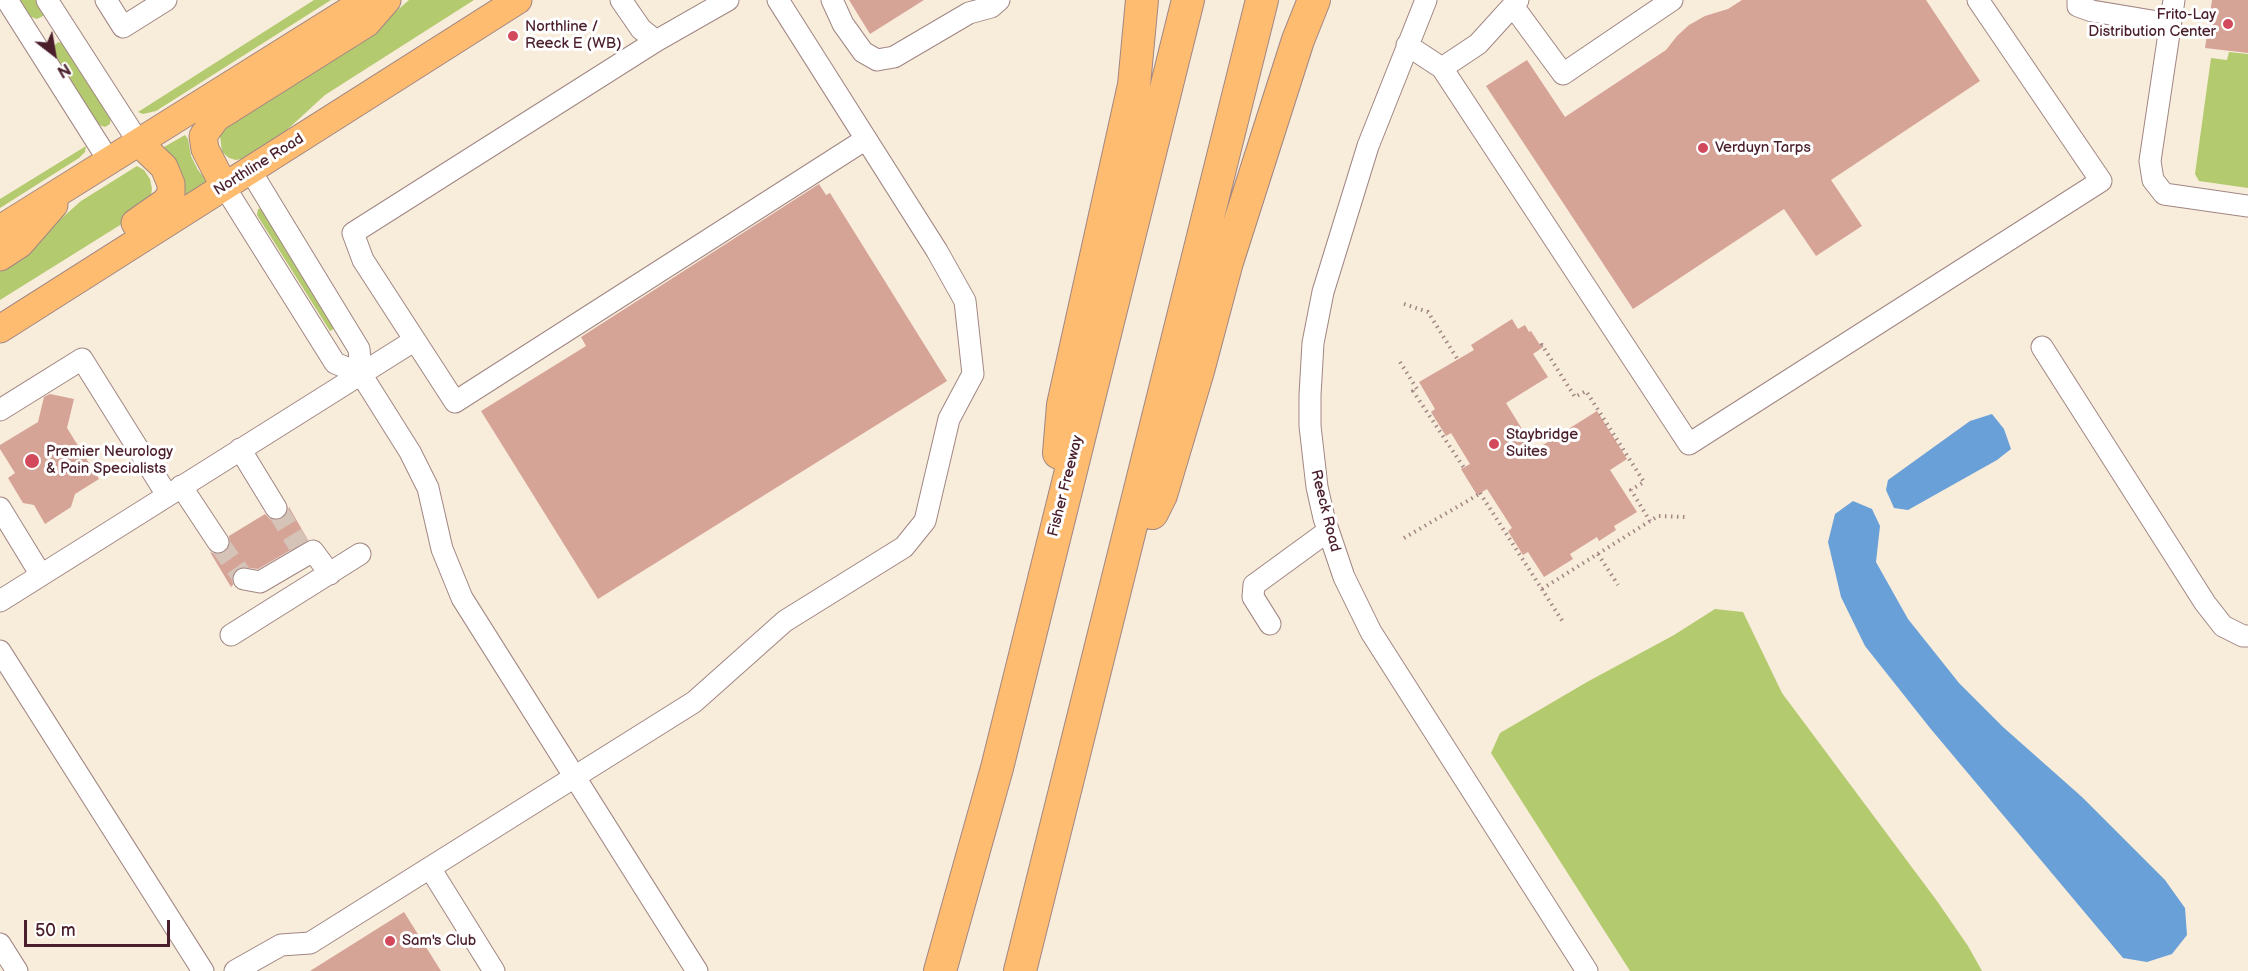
<!DOCTYPE html>
<html>
<head>
<meta charset="utf-8">
<style>
	body { margin:0 }
	#map { position:relative; width:2248px; height:971px; overflow:hidden; background:#f8ecdb; font-family:"Balsamiq Sans",sans-serif }
	canvas { display:block }
	.north { position:absolute; left:24px; top:24px; width:60px; height:60px; -webkit-text-stroke:4px #fff; paint-order:stroke; rotate:149deg; font-size:16px; font-weight:700; line-height:24px; text-align:center; color:#4a1f2b }
	.north::after { content:''; display:block; margin:auto; width:21px; height:27px; background:#4a1f2b; clip-path:polygon(50% 0,100% 100%,50% 72%,0 100%) }
	.scale { position:absolute; left:24px; top:920px; width:146px; height:27px; box-sizing:border-box; border:3px solid #4a1f2b; border-top:0; padding-left:8px; font-size:18px; line-height:21px; white-space:nowrap; color:#4a1f2b; -webkit-text-stroke:4px #fff; paint-order:stroke }
</style>
</head>
<body>
<div id="map">
<canvas width="2248" height="971"></canvas>
<div class="north">N</div>
<div class="scale">50 m</div>
</div>
<script>
const ctx = document.querySelector('canvas').getContext('2d');
ctx.lineJoin = 'round';
function fillPath(path, color) { ctx.fillStyle = color; ctx.fill(path, 'evenodd'); }
const toPath = rows => new Path2D(rows.map(r => 'M' + r).join(''));
function strokePath(path, color, width, dash) { ctx.strokeStyle = color; ctx.lineWidth = width; ctx.lineCap = dash ? 'butt' : 'round'; ctx.setLineDash(dash || []); ctx.stroke(path); }
function label(font, color, halo, rows, align = 'center') {
  ctx.font = font + ' "Balsamiq Sans",sans-serif'; ctx.lineWidth = 6; ctx.setLineDash([]); ctx.textBaseline = 'middle'; ctx.strokeStyle = halo; ctx.fillStyle = color; for (const [text, x, y, turn = 0] of rows) {
    ctx.save(); ctx.translate(x, y); ctx.rotate((+turn || 0) * Math.PI / 180); ctx.textAlign = isNaN(turn) ? turn : align; if (halo) ctx.strokeText(text, 0, 0); ctx.fillText(text, 0, 0); ctx.restore();
  }
}
fillPath(toPath([
	[20,0,37,0,44,13,43,16,37,19,31,17],
	[314,0,331,0,156,111,143,114,138,112],
	[409,0,474,0,325,95,277,139,246,158,236,160,229,158,222,152,220,136,224,127,375,30],
	[58,42,62,43,111,117,110,124,105,127,99,125,53,54,52,48],
	[2229,52,2248,54,2248,188,2199,181,2195,174,2211,58,2227,60],
	[185,135,188,139,191,156,198,170,207,181,186,195,182,188,183,178,164,151,164,147],
	[86,146,85,152,79,158,0,208,0,199],
	[137,166,144,170,150,179,152,189,150,201,141,212,0,300,0,265,29,247,81,201],
	[262,208,338,326,330,331,257,215,258,209],
	[1715,609,1743,612,1782,693,1937,901,1968,946,1982,971,1630,971,1491,753,1500,733,1587,682,1674,635]
]), '#b4ca6f');
fillPath(toPath([
	[1992,414,2004,429,2011,449,1997,460,1908,510,1894,508,1886,490,1888,480,1970,421],
	[1853,501,1872,509,1880,526,1876,562,1908,619,1959,683,2003,727,2082,797,2165,880,2185,908,2187,935,2172,954,2147,962,2123,958,1930,728,1865,646,1841,597,1828,542,1835,514]
]), '#6aa0d8');
fillPath(toPath([
	[849,0,924,0,870,34],
	[1742,0,1926,0,1980,81,1831,180,1862,226,1816,256,1784,209,1633,309,1486,86,1527,60,1565,117,1666,50,1677,36,1689,25,1705,16,1728,9],
	[2212,0,2248,0,2248,53,2205,48],
	[819,184,826,195,830,193,947,381,598,599,481,411,586,346,581,337],
	[1512,319,1518,329,1525,325,1529,332,1531,331,1542,348,1533,354,1548,377,1506,403,1535,450,1597,411,1627,459,1610,470,1637,512,1614,526,1616,530,1599,541,1597,537,1570,554,1573,559,1544,577,1528,552,1523,555,1508,531,1512,528,1487,489,1477,495,1461,469,1470,464,1451,433,1446,436,1431,412,1435,409,1419,382,1474,350,1471,345],
	[50,394,74,399,67,428,99,479,75,494,71,507,45,524,34,505,23,503,8,478,15,473,0,449,0,445,38,422,44,397],
	[289,507,308,540,258,569,239,567,232,576,233,585,231,587,210,552,218,555,225,553,230,547,229,536,265,514,270,519,282,519,287,515],
	[404,912,441,971,310,971]
]), '#d6a397');
strokePath(toPath([
	[276,508,299,546],
	[218,542,244,579]
]), '#d5c3b8', 21, [21, 10]);
const minor = toPath([
	[7,0,109,161],
	[47,0,139,143],
	[106,0,123,27,166,0],
	[621,0,641,29,656,41,728,0],
	[832,0,843,24,863,52,877,60,894,57,969,13,991,7,999,0],
	[1426,0,1368,146,1323,292,1313,343,1310,395,1310,426,1317,487,1324,518,1344,577,1371,632,1587,971],
	[2078,0,2078,6,2092,11,2170,24],
	[2174,0,2150,161,2153,180,2164,194,2248,206],
	[1513,6,1563,74,1672,0],
	[656,41,353,233,363,260,455,402,866,139],
	[1407,45,1442,68,1689,444,2101,181,1978,0],
	[1442,68,1478,44,1518,0],
	[224,186,335,363,361,374,359,349,250,170],
	[2042,347,2205,603,2223,626,2243,636,2248,636],
	[361,374,410,452,428,488,442,549,462,598,697,971],
	[0,410,82,359,167,495],
	[240,449,276,508],
	[181,486,218,542],
	[0,508,41,575],
	[244,579,260,582,313,551,330,574],
	[0,601,415,340],
	[1270,624,1253,597,1254,585,1328,531],
	[231,635,360,554],
	[0,651,203,971],
	[430,868,494,971],
	[0,944,17,971],
	[235,971,281,945,310,943,694,702,785,621,904,547,925,521,949,419,973,374,965,301,937,251,778,0]
]);
const major = toPath([
	[224,186,205,149,203,136,216,118,367,23,387,0],
	[135,223,165,202,171,194,171,184,164,167,139,143],
	[0,229,366,0],
	[0,257,20,244,54,205],
	[0,329,518,0]
]);
const highway = toPath([
	[1059,453,1063,405,1134,85,1142,0],
	[1152,513,1161,495,1198,371,1227,262,1298,40,1314,0],
	[940,971,997,768,1188,0],
	[1020,971,1262,0]
]);
strokePath(minor, '#a18683', 23);
strokePath(major, '#a18683', 29);
strokePath(highway, '#a18683', 34);
strokePath(toPath([
	[1404,304,1428,312,1458,360],
	[1541,346,1542,345,1575,397,1586,391,1644,482,1631,490,1650,521],
	[1400,362,1417,389,1413,391,1464,468],
	[1480,493,1563,622],
	[1404,538,1481,493],
	[1598,554,1618,585],
	[1542,589,1658,516,1685,517]
]), '#a18683', 4, [1.5, 4.5]);
strokePath(minor, '#fff', 21);
strokePath(major, '#febc70', 27);
strokePath(highway, '#febc70', 32);
for (const [x, y, r, color] of [
	[2228,24,6,"#d1495b"],
	[513,36,6,"#d1495b"],
	[1703,148,6,"#d1495b"],
	[1494,444,6,"#d1495b"],
	[32,461,8,"#d1495b"],
	[390,941,6,"#d1495b"]
]) { const dot = new Path2D(); dot.arc(x, y, r, 0, 2 * Math.PI); ctx.fillStyle = color; ctx.fill(dot); strokePath(dot, '#fff', 2); }
label('15px', '#4a1f2b', '#fff', [
	["Frito-Lay",2216,15,"right"],
	["Distribution Center",2216,32,"right"],
	["Northline /",525,27],
	["Reeck E (WB)",525,44],
	["Verduyn Tarps",1715,148],
	["Staybridge",1506,435],
	["Suites",1506,452],
	["Premier Neurology",46,452],
	["& Pain Specialists",46,469],
	["Sam's Club",402,941]
], 'left');
label('15px', '#4a1f2b', '#fff', [
	["Northline Road",259,165,-32],
	["Fisher Freeway",1066,486,-76],
	["Reeck Road",1325,511,76]
]);
</script>
</body>
</html>
